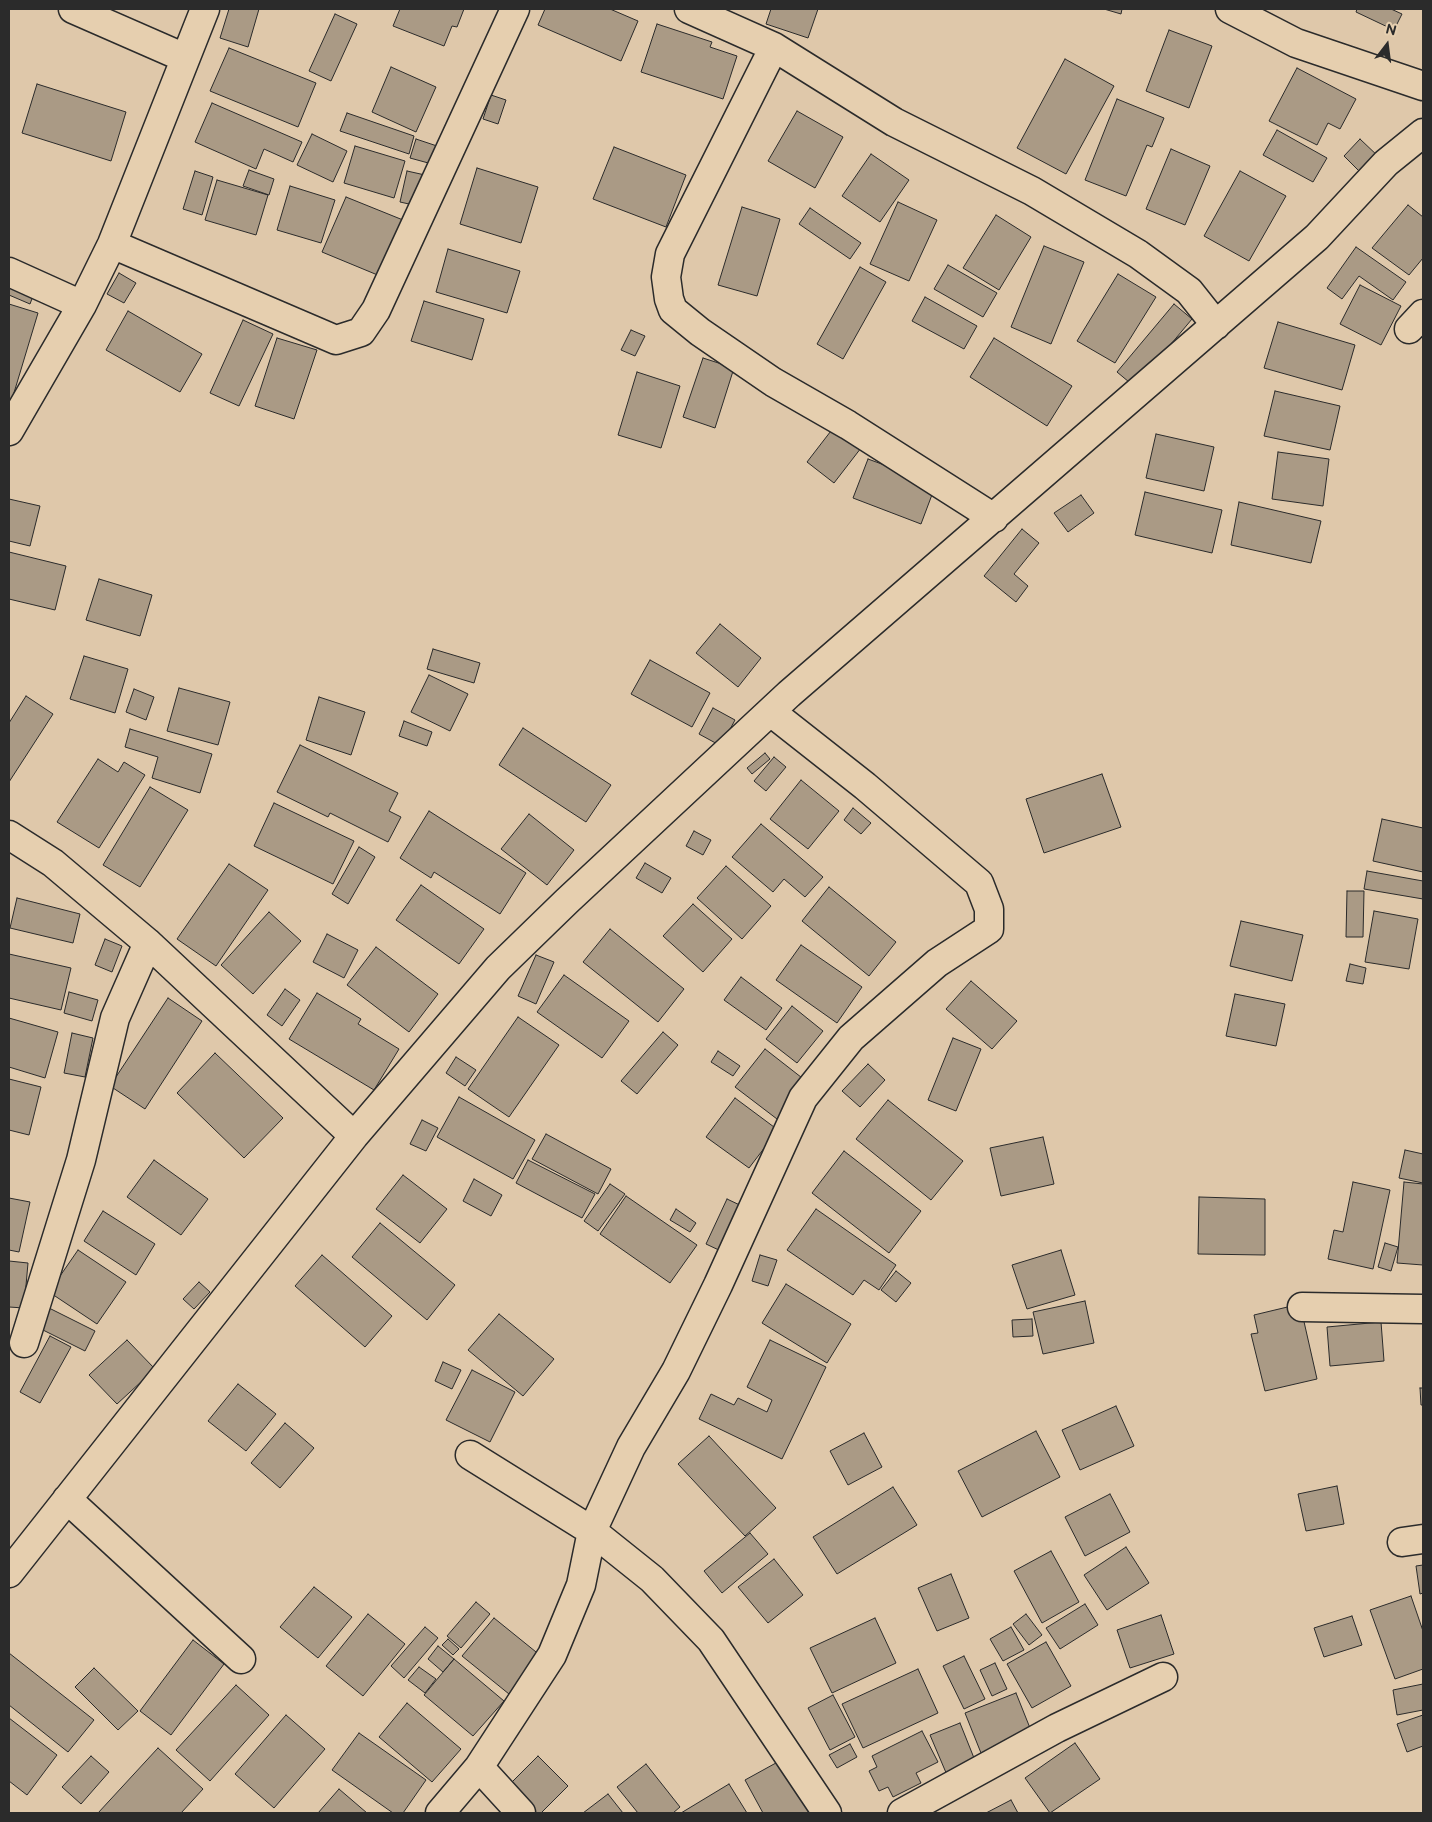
<!DOCTYPE html>
<html>
<head>
<meta charset="utf-8">
<style>
	body { margin:0 }
	#map { position:relative; width:1432px; height:1822px; overflow:hidden; background:#dfc8aa; font-family:"Balsamiq Sans",sans-serif }
	canvas { display:block }
	.frame { position:absolute; inset:0; border:10px solid #2b2b2b; pointer-events:none }
	.north { position:absolute; left:1362px; top:20px; width:50px; height:50px; -webkit-text-stroke:4px #e6cfaf; paint-order:stroke; rotate:15deg; font-size:14px; font-weight:700; line-height:20px; text-align:center; color:#2b2b2b }
	.north::after { content:''; display:block; margin:auto; width:18px; height:22px; background:#2b2b2b; clip-path:polygon(50% 0,100% 100%,50% 72%,0 100%) }
</style>
</head>
<body>
<div id="map">
<canvas width="1432" height="1822"></canvas>
<div class="frame"></div>
<div class="north">N</div>
</div>
<script>
const ctx = document.querySelector('canvas').getContext('2d');
ctx.lineJoin = 'round';
function fillPath(path, color) { ctx.fillStyle = color; ctx.fill(path, 'evenodd'); }
const toPath = rows => new Path2D(rows.map(r => 'M' + r).join(''));
function strokePath(path, color, width, dash) { ctx.strokeStyle = color; ctx.lineWidth = width; ctx.lineCap = dash ? 'butt' : 'round'; ctx.setLineDash(dash || []); ctx.stroke(path); }
const building = toPath([
	[229,9,259,9,248,47,220,38,229,9],
	[400,9,464,9,457,27,452,26,444,46,393,26,400,9],
	[545,9,610,9,638,21,621,61,538,25,545,9],
	[771,9,818,9,808,38,766,24,771,9],
	[1104,9,1122,9,1121,14,1104,9],
	[1357,9,1391,9,1402,14,1394,30,1356,12,1357,9],
	[335,14,357,24,331,81,309,71,335,14],
	[657,24,712,42,710,47,737,56,723,99,641,72,657,24],
	[1169,30,1212,46,1189,108,1146,91,1169,30],
	[229,48,316,83,298,127,210,91,229,48],
	[1065,59,1114,86,1066,174,1017,148,1065,59],
	[391,67,436,87,416,132,372,112,391,67],
	[1297,68,1356,99,1340,129,1328,123,1317,145,1269,121,1297,68],
	[37,84,126,112,111,161,22,133,37,84],
	[491,95,506,100,498,124,483,119,491,95],
	[1117,99,1164,118,1152,147,1147,145,1126,196,1085,180,1117,99],
	[212,103,302,142,293,162,264,149,256,169,195,142,212,103],
	[797,111,843,137,815,188,768,161,797,111],
	[347,113,414,136,409,154,340,131,347,113],
	[1277,130,1327,158,1313,182,1263,155,1277,130],
	[312,134,347,151,333,182,297,165,312,134],
	[416,139,437,146,432,164,410,158,416,139],
	[1360,139,1380,158,1363,175,1344,156,1360,139],
	[355,146,405,161,394,198,344,183,355,146],
	[614,147,686,175,666,227,593,199,614,147],
	[1171,149,1210,166,1185,225,1146,209,1171,149],
	[871,154,909,180,880,222,842,196,871,154],
	[477,168,538,187,521,243,460,224,477,168],
	[249,170,274,179,269,195,243,186,249,170],
	[195,171,213,177,202,215,183,209,195,171],
	[407,171,425,175,418,206,400,202,407,171],
	[1240,171,1286,196,1249,261,1204,236,1240,171],
	[217,180,268,195,256,235,205,220,217,180],
	[290,186,335,200,321,243,277,230,290,186],
	[346,197,403,220,380,276,322,252,346,197],
	[898,202,937,220,909,281,870,264,898,202],
	[1408,205,1423,217,1423,258,1409,275,1372,248,1408,205],
	[742,207,780,219,757,296,718,285,742,207],
	[810,208,861,243,850,259,799,224,810,208],
	[996,215,1031,237,999,290,963,268,996,215],
	[1044,246,1084,262,1051,344,1011,327,1044,246],
	[1356,247,1406,282,1393,300,1359,276,1342,299,1327,288,1356,247],
	[448,249,520,271,507,313,436,292,448,249],
	[948,265,997,293,983,317,934,289,948,265],
	[860,267,886,282,843,359,817,344,860,267],
	[119,273,136,283,124,303,107,294,119,273],
	[1118,274,1156,297,1115,363,1077,341,1118,274],
	[9,276,36,288,30,304,9,295,9,276],
	[1360,285,1401,306,1381,345,1340,324,1360,285],
	[925,297,977,326,964,349,912,321,925,297],
	[424,301,484,319,472,360,411,341,424,301],
	[9,304,38,313,10,406,9,406,9,304],
	[1174,304,1192,319,1135,387,1117,372,1174,304],
	[128,311,202,354,180,392,106,350,128,311],
	[243,320,273,334,239,406,210,393,243,320],
	[1278,322,1355,345,1342,390,1264,368,1278,322],
	[631,330,645,336,635,356,621,350,631,330],
	[277,338,317,350,294,419,255,406,277,338],
	[994,338,1072,386,1047,426,970,377,994,338],
	[703,358,734,368,715,428,683,417,703,358],
	[637,372,680,386,661,448,618,435,637,372],
	[1275,391,1340,406,1330,450,1264,436,1275,391],
	[834,427,861,448,834,483,807,462,834,427],
	[1156,434,1214,447,1204,491,1146,478,1156,434],
	[1278,452,1329,459,1323,506,1272,499,1278,452],
	[868,459,936,484,921,524,853,498,868,459],
	[1145,492,1222,510,1212,553,1135,535,1145,492],
	[1081,495,1094,513,1068,532,1054,513,1081,495],
	[9,499,40,506,30,546,9,541,9,499],
	[1239,502,1321,521,1311,563,1231,545,1239,502],
	[1022,529,1039,543,1014,574,1028,586,1016,602,984,576,1022,529],
	[9,552,66,566,55,610,9,599,9,552],
	[99,579,152,595,140,636,86,620,99,579],
	[720,624,761,658,738,687,696,653,720,624],
	[433,649,480,663,474,683,427,669,433,649],
	[84,656,128,669,115,713,70,699,84,656],
	[650,660,710,693,692,727,631,694,650,660],
	[429,675,468,694,450,731,411,712,429,675],
	[179,688,230,702,218,745,167,731,179,688],
	[134,689,154,697,146,720,126,712,134,689],
	[26,696,53,714,9,782,9,723,26,696],
	[319,697,365,712,351,755,306,740,319,697],
	[713,708,735,720,721,746,699,734,713,708],
	[404,721,432,732,427,746,399,736,404,721],
	[523,728,611,785,586,822,499,765,523,728],
	[130,729,212,754,200,793,152,778,158,757,125,747,130,729],
	[300,745,398,793,389,811,401,817,388,842,330,813,328,817,277,792,300,745],
	[765,753,770,759,752,774,747,768,765,753],
	[774,757,786,767,766,791,754,781,774,757],
	[98,759,118,772,124,762,145,775,99,848,57,822,98,759],
	[1102,774,1121,827,1044,853,1026,799,1102,774],
	[801,780,839,811,808,849,770,819,801,780],
	[150,787,188,810,140,887,103,865,150,787],
	[274,803,354,841,333,884,254,846,274,803],
	[853,808,871,823,861,834,844,820,853,808],
	[429,811,526,873,500,914,434,872,431,878,400,858,429,811],
	[529,814,574,850,547,885,501,849,529,814],
	[1382,819,1423,828,1423,872,1373,861,1382,819],
	[761,824,823,877,805,897,784,879,773,892,732,857,761,824],
	[694,831,711,840,703,855,686,846,694,831],
	[359,847,375,857,348,904,332,894,359,847],
	[645,863,671,878,662,893,636,878,645,863],
	[229,864,268,890,216,966,177,939,229,864],
	[726,866,771,906,742,939,697,898,726,866],
	[1367,871,1423,881,1423,899,1364,889,1367,871],
	[421,885,484,929,459,964,396,920,421,885],
	[829,887,896,942,869,976,802,921,829,887],
	[1347,891,1364,891,1363,937,1346,937,1347,891],
	[17,898,80,914,73,943,10,928,17,898],
	[693,904,732,939,703,972,663,936,693,904],
	[1374,911,1418,919,1409,969,1365,962,1374,911],
	[269,912,301,941,253,994,221,965,269,912],
	[1241,921,1303,935,1292,981,1230,966,1241,921],
	[610,929,684,989,658,1022,583,962,610,929],
	[327,934,358,950,344,978,313,962,327,934],
	[105,939,122,946,112,972,95,965,105,939],
	[801,945,862,987,837,1023,776,980,801,945],
	[376,947,438,994,409,1032,347,985,376,947],
	[9,954,71,968,61,1010,9,998,9,954],
	[536,955,554,962,536,1004,518,996,536,955],
	[1350,964,1366,968,1363,984,1346,981,1350,964],
	[564,975,629,1021,602,1058,537,1012,564,975],
	[741,977,782,1008,766,1030,724,1000,741,977],
	[971,981,1017,1021,992,1049,946,1009,971,981],
	[285,989,300,1000,282,1026,267,1015,285,989],
	[69,992,98,1000,92,1021,64,1013,69,992],
	[317,993,361,1019,358,1024,399,1049,374,1090,289,1039,317,993],
	[1235,994,1285,1004,1276,1046,1226,1036,1235,994],
	[168,998,202,1021,145,1109,110,1086,168,998],
	[792,1006,823,1031,797,1063,766,1039,792,1006],
	[518,1017,559,1045,509,1117,468,1089,518,1017],
	[9,1018,58,1032,45,1078,9,1067,9,1018],
	[663,1032,678,1045,637,1094,621,1081,663,1032],
	[72,1033,93,1038,85,1077,64,1073,72,1033],
	[953,1038,981,1049,956,1111,928,1100,953,1038],
	[765,1049,806,1081,777,1119,735,1087,765,1049],
	[718,1051,740,1066,733,1076,711,1062,718,1051],
	[215,1053,283,1118,244,1158,177,1093,215,1053],
	[456,1057,476,1070,465,1086,446,1073,456,1057],
	[868,1064,885,1080,860,1107,842,1091,868,1064],
	[9,1079,41,1087,29,1135,9,1130,9,1079],
	[459,1097,535,1140,513,1179,437,1137,459,1097],
	[735,1098,778,1130,749,1168,706,1137,735,1098],
	[888,1100,963,1161,931,1200,856,1139,888,1100],
	[422,1120,438,1128,426,1151,410,1144,422,1120],
	[546,1134,611,1169,598,1194,532,1159,546,1134],
	[1043,1137,1054,1184,1001,1196,990,1148,1043,1137],
	[1405,1150,1423,1154,1423,1183,1399,1178,1405,1150],
	[844,1151,921,1211,889,1253,812,1193,844,1151],
	[154,1160,208,1199,181,1235,127,1197,154,1160],
	[528,1160,595,1194,582,1218,516,1183,528,1160],
	[403,1175,447,1209,420,1243,376,1209,403,1175],
	[474,1179,502,1195,491,1216,463,1201,474,1179],
	[1353,1182,1390,1190,1373,1269,1328,1259,1334,1230,1343,1232,1353,1182],
	[1404,1182,1423,1184,1423,1265,1397,1263,1404,1182],
	[610,1184,625,1194,598,1231,584,1221,610,1184],
	[626,1196,697,1245,670,1283,600,1234,626,1196],
	[1199,1197,1265,1199,1265,1255,1198,1254,1199,1197],
	[9,1198,30,1202,19,1252,9,1250,9,1198],
	[727,1199,744,1207,723,1252,706,1244,727,1199],
	[676,1209,696,1223,690,1232,670,1220,676,1209],
	[816,1209,896,1265,879,1290,864,1280,853,1295,787,1250,816,1209],
	[103,1211,155,1244,136,1275,84,1241,103,1211],
	[380,1223,455,1285,427,1320,352,1257,380,1223],
	[1385,1243,1398,1247,1391,1271,1378,1267,1385,1243],
	[78,1250,126,1282,97,1324,49,1292,78,1250],
	[1061,1250,1075,1295,1027,1309,1012,1265,1061,1250],
	[322,1255,392,1316,365,1347,295,1286,322,1255],
	[760,1255,777,1260,768,1286,752,1281,760,1255],
	[9,1261,28,1263,24,1308,9,1307,9,1261],
	[896,1271,911,1283,896,1302,881,1290,896,1271],
	[199,1282,210,1292,194,1309,183,1299,199,1282],
	[786,1284,851,1324,827,1363,762,1323,786,1284],
	[1085,1301,1094,1343,1043,1354,1033,1312,1085,1301],
	[1300,1304,1317,1379,1265,1391,1251,1334,1258,1333,1254,1315,1300,1304],
	[47,1307,95,1331,85,1351,37,1327,47,1307],
	[499,1314,554,1359,523,1396,468,1350,499,1314],
	[1032,1319,1033,1336,1013,1337,1012,1320,1032,1319],
	[1381,1322,1384,1361,1330,1366,1327,1327,1381,1322],
	[50,1336,71,1347,40,1403,20,1392,50,1336],
	[127,1340,155,1369,117,1404,89,1375,127,1340],
	[770,1340,826,1367,782,1459,699,1419,711,1394,734,1405,738,1398,767,1412,772,1400,747,1387,770,1340],
	[443,1362,461,1370,452,1389,435,1381,443,1362],
	[472,1370,515,1392,490,1442,446,1420,472,1370],
	[238,1384,276,1414,246,1451,208,1421,238,1384],
	[1420,1388,1423,1388,1423,1405,1421,1405,1420,1388],
	[1116,1406,1134,1446,1080,1470,1062,1430,1116,1406],
	[285,1423,314,1448,280,1488,251,1463,285,1423],
	[1036,1431,1060,1477,982,1517,958,1471,1036,1431],
	[864,1433,882,1467,848,1485,830,1451,864,1433],
	[709,1436,776,1508,745,1536,678,1464,709,1436],
	[1337,1486,1344,1524,1306,1531,1298,1494,1337,1486],
	[893,1487,917,1525,837,1574,813,1537,893,1487],
	[1110,1494,1130,1532,1085,1556,1065,1517,1110,1494],
	[750,1533,768,1554,722,1593,704,1571,750,1533],
	[1126,1547,1149,1583,1107,1610,1084,1575,1126,1547],
	[1051,1551,1079,1602,1042,1623,1014,1571,1051,1551],
	[774,1559,803,1595,768,1623,738,1587,774,1559],
	[1423,1565,1423,1593,1420,1594,1416,1566,1423,1565],
	[951,1574,969,1618,937,1631,918,1588,951,1574],
	[314,1587,352,1617,318,1658,280,1627,314,1587],
	[1411,1596,1423,1631,1423,1669,1395,1679,1370,1610,1411,1596],
	[476,1602,490,1614,461,1648,447,1636,476,1602],
	[1085,1604,1098,1625,1060,1649,1046,1628,1085,1604],
	[368,1614,405,1644,363,1696,326,1666,368,1614],
	[1026,1614,1042,1635,1029,1645,1013,1624,1026,1614],
	[1161,1615,1174,1654,1130,1668,1117,1630,1161,1615],
	[1352,1616,1362,1645,1324,1657,1314,1628,1352,1616],
	[494,1618,541,1656,509,1694,462,1656,494,1618],
	[875,1618,896,1663,832,1693,810,1648,875,1618],
	[425,1627,438,1638,404,1678,391,1666,425,1627],
	[1011,1627,1024,1650,1003,1661,990,1639,1011,1627],
	[448,1639,459,1649,453,1655,442,1645,448,1639],
	[193,1640,224,1664,171,1735,140,1711,193,1640],
	[1046,1642,1071,1686,1032,1708,1007,1664,1046,1642],
	[438,1646,454,1659,443,1672,428,1659,438,1646],
	[9,1653,94,1720,68,1752,9,1705,9,1653],
	[964,1656,985,1699,964,1709,943,1666,964,1656],
	[454,1659,504,1701,473,1736,424,1695,454,1659],
	[995,1663,1007,1689,992,1696,980,1670,995,1663],
	[419,1667,436,1679,425,1693,408,1680,419,1667],
	[94,1668,138,1711,118,1730,75,1687,94,1668],
	[918,1669,938,1713,863,1748,842,1704,918,1669],
	[1423,1684,1423,1710,1397,1715,1393,1690,1423,1684],
	[236,1685,269,1715,210,1781,176,1750,236,1685],
	[1016,1693,1032,1733,981,1753,965,1713,1016,1693],
	[833,1695,855,1737,830,1750,808,1708,833,1695],
	[407,1703,461,1749,432,1782,379,1737,407,1703],
	[286,1715,325,1749,274,1808,235,1774,286,1715],
	[1423,1715,1423,1746,1407,1752,1397,1724,1423,1715],
	[9,1718,57,1755,27,1795,9,1781,9,1718],
	[960,1723,976,1763,947,1775,930,1735,960,1723],
	[922,1731,938,1762,916,1773,921,1783,893,1797,888,1787,879,1791,869,1771,877,1767,872,1756,922,1731],
	[359,1733,426,1780,403,1813,393,1813,332,1770,359,1733],
	[1075,1743,1100,1779,1050,1813,1025,1778,1075,1743],
	[850,1744,857,1757,837,1768,829,1755,850,1744],
	[158,1748,203,1789,181,1813,98,1813,158,1748],
	[91,1756,109,1772,81,1804,62,1787,91,1756],
	[538,1756,568,1786,541,1813,531,1813,506,1788,538,1756],
	[785,1758,816,1813,763,1813,745,1780,785,1758],
	[646,1764,680,1807,673,1813,638,1813,617,1787,646,1764],
	[729,1784,747,1813,681,1813,729,1784],
	[339,1789,367,1813,318,1813,339,1789],
	[608,1794,623,1813,583,1813,608,1794],
	[1011,1800,1018,1813,986,1813,1011,1800]
]);
fillPath(building, '#aa9a85');
strokePath(building, '#2b2b2b', 1);
const minor = toPath([
	[73,9,185,58],
	[689,9,774,47,894,122,1032,191,1138,254,1189,291,1216,325],
	[1230,9,1296,43,1423,86],
	[774,47,670,254,666,277,669,299,673,310,700,332,773,382,848,425,994,518],
	[112,244,336,340,361,332,376,310,515,9],
	[9,272,82,305],
	[1409,329,1423,314],
	[9,431,82,305,112,244,205,9],
	[9,835,53,863,148,943,354,1136],
	[1302,1307,1423,1309],
	[24,1343,81,1160,115,1018,148,943],
	[470,1455,592,1531,652,1579,711,1640,827,1813],
	[67,1499,241,1659],
	[1402,1542,1423,1539],
	[9,1573,354,1136,498,968,567,901,789,694,1317,237,1386,163,1423,133],
	[479,1767,521,1813],
	[440,1813,479,1767,552,1655,581,1585,592,1531,631,1447,676,1371,718,1285,803,1098,851,1038,937,963,989,929,989,909,979,883,865,786,771,712],
	[902,1813,1057,1728,1163,1677]
]);
strokePath(minor, '#2b2b2b', 31);
strokePath(minor, '#e6cfaf', 28);
</script>
</body>
</html>
